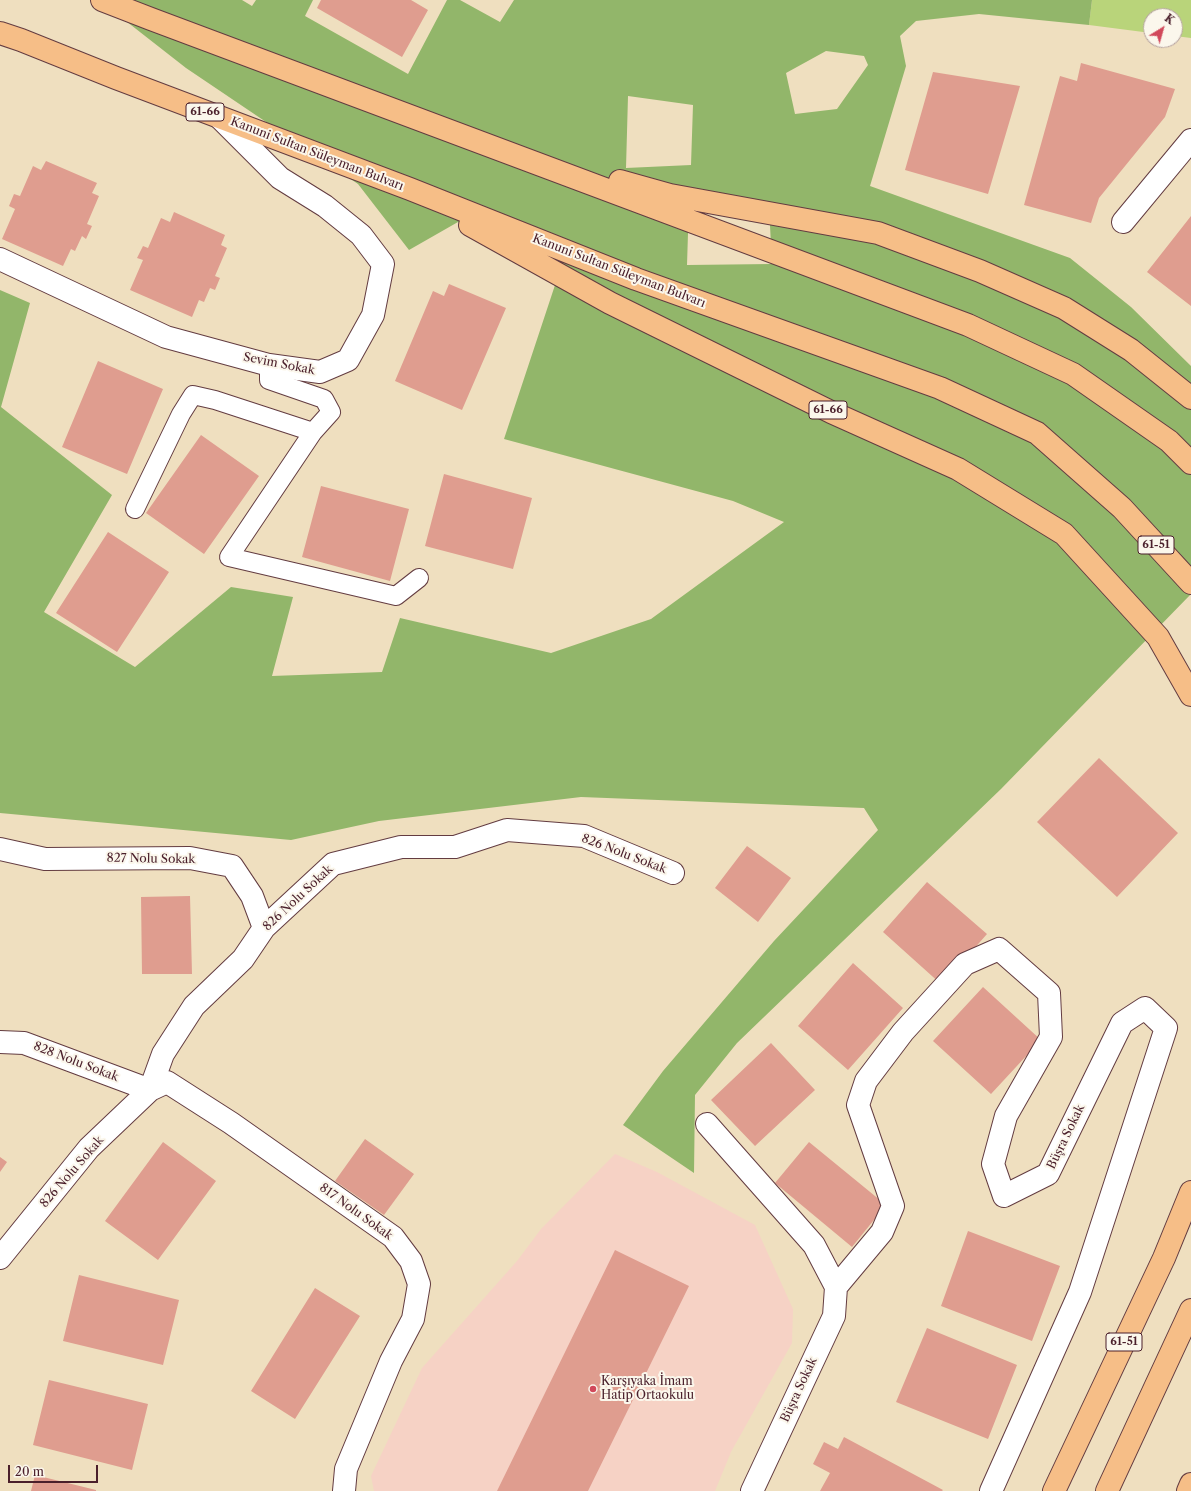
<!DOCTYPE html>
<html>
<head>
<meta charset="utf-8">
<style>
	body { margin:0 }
	#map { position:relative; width:1191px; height:1491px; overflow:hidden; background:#efdfbf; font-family:"Libre Caslon Text",serif }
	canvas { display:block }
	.north { position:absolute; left:1143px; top:8px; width:40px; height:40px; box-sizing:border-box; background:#fbf7ec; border:1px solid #b4a19f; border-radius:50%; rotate:37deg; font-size:11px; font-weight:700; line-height:16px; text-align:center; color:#4a1f2b }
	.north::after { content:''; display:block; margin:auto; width:14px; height:18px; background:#d1495b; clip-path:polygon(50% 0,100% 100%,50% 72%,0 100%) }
	.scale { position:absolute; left:8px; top:1465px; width:90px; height:18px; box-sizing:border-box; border:2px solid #4a1f2b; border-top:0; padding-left:5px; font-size:12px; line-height:14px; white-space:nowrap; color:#4a1f2b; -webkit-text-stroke:3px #fbf7ec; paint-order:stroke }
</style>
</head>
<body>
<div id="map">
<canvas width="1191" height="1491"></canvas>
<div class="north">K</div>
<div class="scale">20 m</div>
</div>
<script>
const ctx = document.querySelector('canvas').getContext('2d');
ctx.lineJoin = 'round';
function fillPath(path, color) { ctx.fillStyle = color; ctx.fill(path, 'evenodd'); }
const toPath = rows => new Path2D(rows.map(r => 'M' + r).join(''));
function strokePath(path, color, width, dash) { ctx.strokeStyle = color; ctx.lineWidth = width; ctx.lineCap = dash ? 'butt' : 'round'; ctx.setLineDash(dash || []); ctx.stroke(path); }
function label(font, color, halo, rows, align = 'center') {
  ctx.font = font + ' "Libre Caslon Text",serif'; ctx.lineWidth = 4; ctx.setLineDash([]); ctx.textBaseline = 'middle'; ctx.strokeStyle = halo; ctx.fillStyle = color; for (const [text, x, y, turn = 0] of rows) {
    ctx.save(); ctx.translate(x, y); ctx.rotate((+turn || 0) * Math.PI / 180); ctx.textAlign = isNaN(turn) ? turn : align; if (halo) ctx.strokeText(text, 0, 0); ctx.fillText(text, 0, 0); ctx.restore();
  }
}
fillPath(toPath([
	[615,1154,657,1172,755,1225,793,1309,792,1343,731,1452,715,1491,374,1491,371,1476,422,1368,517,1261,541,1229]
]), '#f6d2c5');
fillPath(toPath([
	[1092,0,1191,0,1191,38,1175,36,1175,16,1151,16,1151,33,1089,25]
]), '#b9d47a');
fillPath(toPath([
	[99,0,242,0,252,6,256,0,313,0,305,16,408,74,447,0,460,0,500,22,514,0,1092,0,1089,25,979,14,916,21,900,36,906,66,870,186,1070,258,1131,307,1191,366,1191,594,1001,789,737,1043,695,1095,694,1173,623,1125,663,1071,774,941,878,830,864,808,581,797,379,821,291,840,0,813,0,290,30,303,1,407,112,495,44,612,135,667,231,587,293,597,272,676,382,672,400,618,551,653,651,619,784,522,733,501,504,439,560,270,458,222,409,250,358,184,186,68],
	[826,51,864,56,868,65,837,109,795,114,786,73],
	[628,96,693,105,691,165,626,168],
	[689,201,769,206,772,264,687,265]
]), '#92b66a');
fillPath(toPath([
	[321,0,411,0,428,10,402,57,317,8],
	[1081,63,1175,89,1165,117,1099,198,1091,223,1024,205,1060,76,1077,81],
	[933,72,1020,86,988,194,905,170],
	[46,161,97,183,92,193,99,196,87,224,92,226,86,239,82,236,75,251,71,249,63,266,2,239,15,209,9,206,14,194,20,196,33,166,41,170],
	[174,212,225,235,221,245,227,248,215,276,220,278,215,290,210,288,204,302,199,300,192,317,130,290,143,260,137,258,143,246,148,248,161,218,170,222],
	[1191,216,1191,306,1147,272],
	[449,284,506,308,462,410,395,381,433,291,444,296],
	[98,361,163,389,127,474,62,447],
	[201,435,259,476,204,554,146,513],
	[444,474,532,498,513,569,425,546],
	[321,486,409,509,390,581,302,557],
	[108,532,169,572,117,652,56,613],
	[1099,758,1178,833,1117,897,1037,822],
	[747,846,791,878,758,922,715,888],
	[927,882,987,934,942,985,883,932],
	[190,896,192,974,142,974,141,897],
	[853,963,903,1008,848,1070,798,1026],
	[983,987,1041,1040,991,1094,933,1041],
	[771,1043,815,1090,755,1146,711,1100],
	[365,1139,414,1174,384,1215,335,1181],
	[163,1142,216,1181,158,1260,105,1221],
	[809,1142,886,1205,852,1247,775,1183],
	[0,1157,7,1162,0,1172],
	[968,1231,1060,1266,1032,1341,941,1306],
	[615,1250,689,1286,588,1491,497,1491],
	[79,1275,179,1300,163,1365,63,1341],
	[315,1288,360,1316,295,1419,251,1391],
	[927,1328,1017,1365,988,1439,896,1402],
	[49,1380,148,1404,132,1470,33,1445],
	[844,1437,943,1490,942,1491,820,1491,830,1473,813,1464,824,1442,838,1449],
	[35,1475,96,1490,96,1491,31,1491]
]), '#df9d8f');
const service = toPath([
	[313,432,229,557,396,596,419,578],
	[135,509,181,414,193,395,215,400,313,432,331,412,324,399,269,380,269,365]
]);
const minor = toPath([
	[1123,222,1191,140],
	[0,259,166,337,269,365,320,372,348,360,373,315,383,264,361,235,325,206,280,178,220,118],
	[0,849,45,859,190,858,232,866,252,896,264,928],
	[0,1042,24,1043,150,1090,167,1082,231,1123,393,1237,411,1261,419,1284,413,1319,391,1361,346,1469,344,1491],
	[707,1124,814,1245,836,1287,834,1316,752,1491],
	[0,1258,89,1148,150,1090,163,1054,194,1006,243,959,264,928,333,864,401,847,455,847,507,830,584,836,673,873],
	[836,1287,882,1232,893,1206,858,1105,866,1081,903,1032,965,964,999,949,1049,993,1051,1037,1006,1116,993,1164,1004,1196,1048,1174,1122,1023,1145,1008,1166,1028,1080,1292,991,1491]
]);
const primary = toPath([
	[102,0,151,19,968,325,1073,374,1169,441,1191,463],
	[0,33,21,40,116,78,410,189,636,279,940,388,1037,433,1122,508,1191,583],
	[620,181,670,195,878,233,980,271,1064,308,1131,350,1191,398],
	[470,225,610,303,831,412,958,469,1064,534,1158,637,1191,695],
	[1054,1491,1164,1258,1191,1192],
	[1107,1491,1191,1310],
	[1188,1491,1191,1484]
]);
strokePath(service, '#633c41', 20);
strokePath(minor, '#633c41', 24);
strokePath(primary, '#633c41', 24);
strokePath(service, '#fff', 18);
strokePath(minor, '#fff', 22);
strokePath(primary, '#f6be87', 22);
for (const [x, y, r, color] of [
	[593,1389,4,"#d1495b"]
]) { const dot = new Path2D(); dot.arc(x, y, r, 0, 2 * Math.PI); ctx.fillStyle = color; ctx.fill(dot); strokePath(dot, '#fbf7ec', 1.5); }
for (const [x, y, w] of [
	[205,112,38],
	[828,410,38],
	[1156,545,36],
	[1124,1342,36]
]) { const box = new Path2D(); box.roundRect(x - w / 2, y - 9, w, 18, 3); ctx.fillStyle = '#fbf7ec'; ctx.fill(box); strokePath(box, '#4a1f2b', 1); }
label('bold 11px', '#4a1f2b', null, [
	["61-66",205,112],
	["61-66",828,410],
	["61-51",1156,545],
	["61-51",1124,1342]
]);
label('12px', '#4a1f2b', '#fbf7ec', [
	["Kanuni Sultan Süleyman Bulvarı",317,154,21],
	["Kanuni Sultan Süleyman Bulvarı",619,271,21],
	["Sevim Sokak",279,364,11],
	["826 Nolu Sokak",624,854,21],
	["827 Nolu Sokak",151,859,1],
	["826 Nolu Sokak",298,898,-43],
	["828 Nolu Sokak",76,1062,21],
	["Büşra Sokak",1066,1137,-64],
	["826 Nolu Sokak",72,1172,-49],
	["817 Nolu Sokak",356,1212,36],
	["Büşra Sokak",799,1390,-65]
]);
label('12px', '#4a1f2b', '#fbf7ec', [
	["Karşıyaka İmam",601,1382],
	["Hatip Ortaokulu",601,1396]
], 'left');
</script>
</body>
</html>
